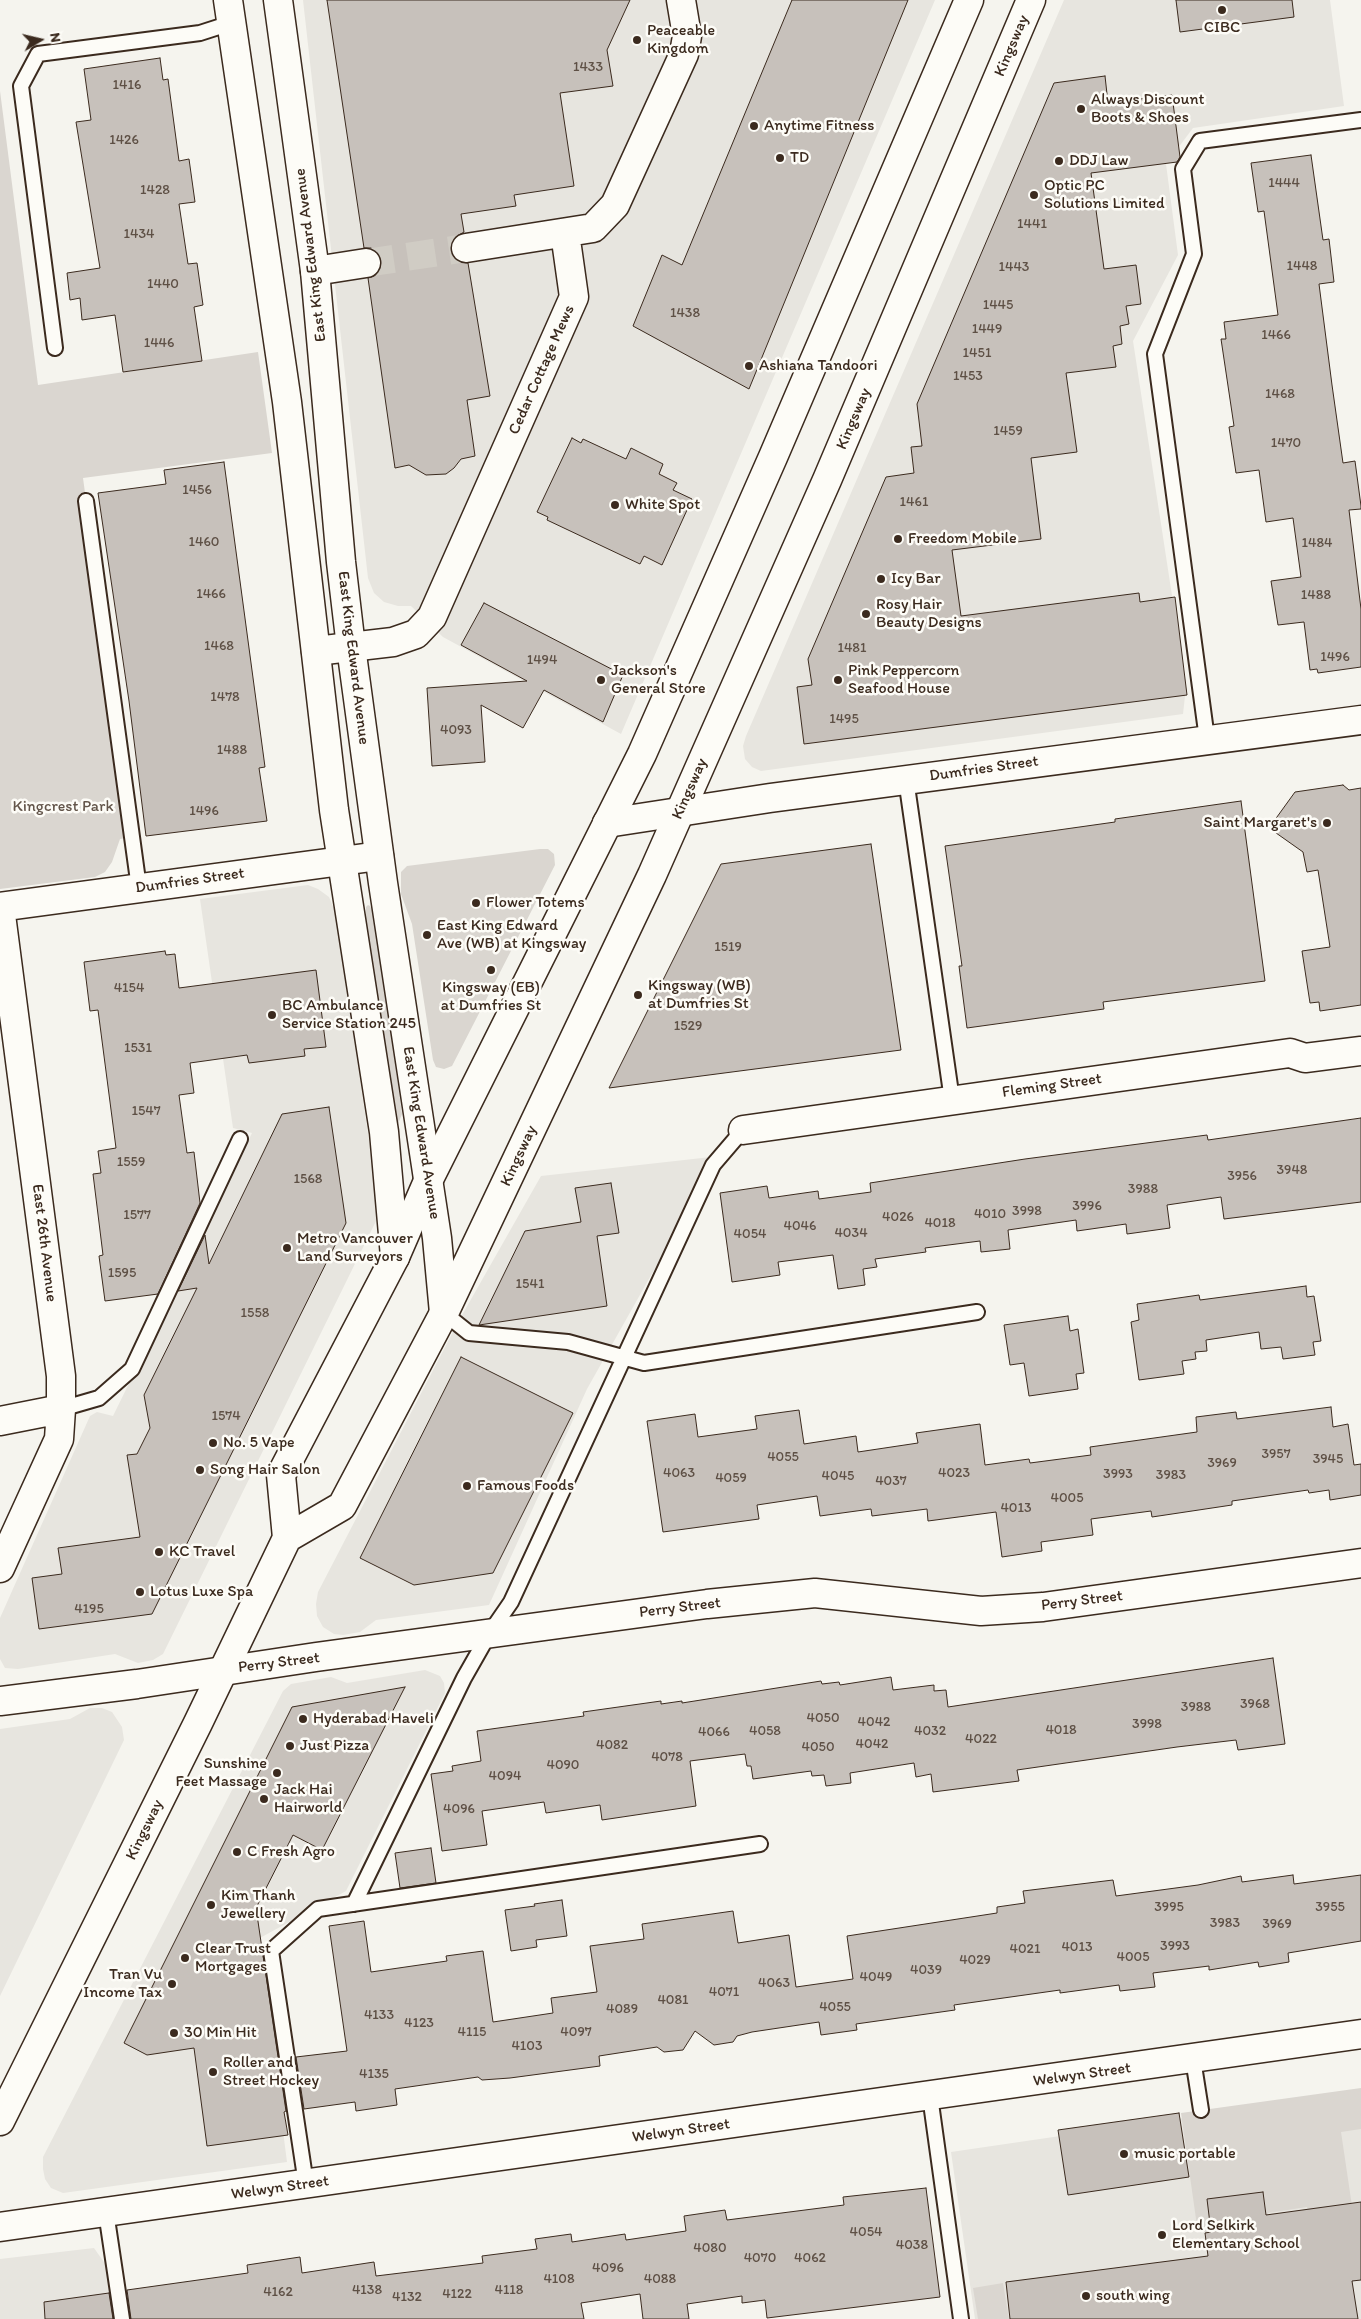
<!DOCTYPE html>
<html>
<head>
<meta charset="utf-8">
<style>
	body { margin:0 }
	#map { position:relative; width:1361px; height:2319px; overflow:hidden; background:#f5f4ee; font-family:Itim,sans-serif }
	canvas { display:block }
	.north { position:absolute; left:15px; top:15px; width:50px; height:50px; -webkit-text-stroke:4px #fdfcf7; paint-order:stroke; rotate:81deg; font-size:14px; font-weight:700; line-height:20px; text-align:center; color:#3b2a1e }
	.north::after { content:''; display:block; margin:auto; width:18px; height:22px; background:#3b2a1e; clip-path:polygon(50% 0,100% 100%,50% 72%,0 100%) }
</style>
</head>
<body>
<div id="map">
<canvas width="1361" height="2319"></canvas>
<div class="north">N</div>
</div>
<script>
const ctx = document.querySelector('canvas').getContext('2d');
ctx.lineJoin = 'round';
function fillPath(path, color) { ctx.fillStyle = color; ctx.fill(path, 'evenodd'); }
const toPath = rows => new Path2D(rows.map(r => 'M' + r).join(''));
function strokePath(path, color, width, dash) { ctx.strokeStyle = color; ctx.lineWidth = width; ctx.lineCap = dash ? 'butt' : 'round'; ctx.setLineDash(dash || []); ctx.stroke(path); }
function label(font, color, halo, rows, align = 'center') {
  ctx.font = font + ' Itim,sans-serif'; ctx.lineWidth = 5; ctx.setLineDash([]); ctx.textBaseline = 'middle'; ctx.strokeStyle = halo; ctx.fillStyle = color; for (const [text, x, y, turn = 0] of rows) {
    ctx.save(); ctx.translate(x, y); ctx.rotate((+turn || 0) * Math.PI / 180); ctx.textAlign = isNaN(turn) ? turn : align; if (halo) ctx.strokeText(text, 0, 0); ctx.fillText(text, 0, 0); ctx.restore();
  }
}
fillPath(toPath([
	[303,0,935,0,621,734,443,637,411,606,398,606,384,602,374,593,368,578],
	[1064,0,1330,0,1344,106,1193,128,1166,164,1178,255,1133,341,1186,687,1183,714,761,771,752,767,745,759,743,746,746,736],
	[308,885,318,889,329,897,335,911,378,1201,377,1219,163,1654,153,1660,138,1663,115,1654,18,1669,5,1668,0,1659,0,1618,90,1416,97,1412,113,1416,252,1133,233,1128,200,899],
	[720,1156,713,1165,587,1389,489,1605,376,1620,360,1632,343,1635,334,1634,323,1627,317,1616,316,1604,318,1592,457,1324,541,1176],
	[425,1670,440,1676,444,1683,445,1693,346,1891,258,1939,287,2162,63,2193,51,2188,45,2179,43,2169,43,2157,283,1691,291,1684,331,1677,347,1683],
	[90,1708,102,1708,112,1712,122,1727,124,1740,0,1996,0,1729,70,1719],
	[1361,2092,1361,2319,975,2319,951,2152],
	[94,2248,106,2265,114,2319,0,2319,0,2259]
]), '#e7e5df');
fillPath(toPath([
	[0,91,38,385,258,352,272,453,83,478,132,837,120,839,112,862,105,872,95,877,0,889],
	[540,849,548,849,554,854,555,865,452,1066,444,1069,436,1067,433,1060,412,924,401,894,401,872,407,866],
	[368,905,370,906,375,916,402,1114,398,1124,393,1125,366,925,366,907],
	[1361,2088,1361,2129,1341,2132,1353,2213,1310,2218,1307,2207,1268,2213,1269,2223,1198,2233,1181,2113],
	[1003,2283,1009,2319,978,2319,973,2288]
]), '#dad6d0');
const building = toPath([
	[327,0,630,0,607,50,613,86,560,93,574,186,514,195,516,206,461,214,464,232,457,236,452,242,451,251,454,258,460,262,468,263,490,396,467,400,475,456,461,459,454,468,446,474,426,475,409,465,395,468,368,278,376,275,381,268,381,261,378,253,371,248,364,248,327,0],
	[792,0,908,0,749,389,633,326,662,255,682,265,792,0],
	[1176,0,1292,0,1294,17,1180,32,1176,0],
	[160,58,163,80,168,79,179,161,189,159,195,202,179,204,188,264,197,263,203,305,194,307,202,361,123,372,115,315,82,320,80,298,70,300,67,273,100,268,76,122,91,120,84,69,160,58],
	[1105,76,1108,103,1172,95,1180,157,1177,162,1091,173,1104,269,1136,265,1141,304,1126,306,1129,324,1120,326,1122,344,1113,346,1116,367,1066,373,1077,452,1031,458,1041,539,952,550,961,616,1139,593,1140,602,1175,597,1187,695,804,744,797,687,812,685,808,659,886,477,914,473,911,447,922,446,917,404,1054,83,1105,76],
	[1311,155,1323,240,1329,239,1334,282,1319,284,1332,385,1343,463,1355,461,1361,506,1361,509,1349,510,1361,609,1361,667,1318,673,1317,669,1310,670,1304,622,1278,625,1271,581,1301,577,1293,518,1266,522,1259,470,1236,473,1229,427,1234,426,1221,339,1226,339,1224,322,1278,315,1264,211,1258,212,1251,163,1311,155],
	[572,438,581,443,583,439,626,459,631,448,663,464,659,474,677,483,673,490,692,499,662,565,644,556,640,564,547,520,548,517,537,512,572,438],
	[224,462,265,767,259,768,267,821,146,836,129,701,98,493,166,484,164,470,224,462],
	[484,603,623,675,603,722,544,690,523,728,481,705,485,762,432,766,427,688,527,681,461,645,484,603],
	[1343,785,1349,790,1361,788,1361,1005,1320,1011,1319,1002,1310,1003,1302,951,1330,947,1318,870,1307,872,1303,852,1269,828,1295,792,1343,785],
	[1241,801,1265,981,1103,1002,1104,1009,967,1028,959,966,962,966,945,846,1115,822,1115,819,1241,801],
	[871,844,901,1050,609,1088,721,864,871,844],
	[165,951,166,955,175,954,179,988,316,970,326,1047,304,1049,305,1056,249,1063,247,1055,190,1063,194,1093,179,1095,187,1153,194,1152,200,1203,158,1294,105,1301,99,1256,103,1255,93,1174,101,1173,98,1151,116,1148,98,1010,90,1011,84,962,165,951],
	[329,1107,346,1223,152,1614,39,1629,32,1578,62,1574,58,1548,140,1537,127,1455,137,1454,150,1428,144,1395,197,1288,178,1291,205,1235,209,1264,282,1114,329,1107],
	[1361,1118,1361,1202,1224,1219,1221,1197,1167,1205,1170,1228,1127,1234,1126,1224,1077,1231,1076,1220,1008,1230,1010,1249,981,1252,980,1241,925,1248,926,1252,875,1259,877,1267,863,1269,865,1285,838,1289,833,1255,778,1262,780,1275,732,1282,720,1193,767,1186,769,1198,818,1191,819,1199,871,1192,870,1183,1025,1159,1207,1135,1208,1140,1361,1118],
	[611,1183,619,1233,597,1236,607,1306,479,1325,525,1231,581,1222,575,1188,611,1183],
	[1306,1286,1307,1297,1314,1296,1321,1341,1313,1342,1315,1355,1283,1359,1281,1347,1261,1349,1259,1332,1206,1340,1207,1351,1195,1352,1196,1359,1182,1361,1184,1374,1139,1380,1131,1322,1139,1320,1137,1304,1199,1295,1200,1300,1306,1286],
	[1068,1316,1070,1331,1078,1329,1084,1373,1076,1374,1078,1389,1029,1396,1024,1363,1010,1365,1004,1325,1068,1316],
	[461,1357,573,1413,493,1573,414,1585,360,1558,461,1357],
	[1331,1407,1333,1427,1348,1424,1354,1465,1361,1464,1361,1495,1330,1500,1329,1490,1309,1493,1308,1490,1232,1501,1232,1505,1152,1517,1151,1511,1091,1519,1093,1535,1041,1542,1042,1551,1002,1557,996,1512,928,1521,927,1509,872,1516,871,1509,820,1516,817,1496,757,1505,759,1519,663,1532,647,1421,695,1414,698,1437,757,1429,755,1416,799,1410,804,1444,856,1436,858,1452,918,1443,916,1433,980,1424,985,1465,1029,1459,1030,1463,1091,1455,1090,1447,1197,1432,1196,1417,1236,1412,1237,1419,1331,1407],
	[1273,1658,1285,1744,1238,1750,1236,1740,1177,1747,1017,1770,1019,1781,933,1792,931,1774,916,1777,914,1763,850,1773,851,1783,826,1786,824,1775,812,1776,811,1771,753,1779,751,1766,747,1766,745,1754,690,1761,696,1806,602,1820,600,1805,546,1813,544,1802,482,1811,487,1845,442,1851,431,1774,453,1771,452,1766,481,1761,477,1731,584,1716,583,1712,661,1701,661,1704,682,1701,682,1703,821,1681,822,1684,839,1682,840,1685,891,1677,893,1690,934,1685,934,1691,946,1690,948,1707,1273,1658],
	[405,1687,322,1850,293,1835,256,1908,286,2111,284,2112,288,2135,207,2146,194,2048,147,2055,124,2043,292,1707,405,1687],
	[431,1848,436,1883,400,1888,395,1853,431,1848],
	[1293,1875,1294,1884,1361,1875,1361,1941,1288,1953,1289,1962,1259,1967,1258,1962,1209,1970,1209,1966,1153,1973,1155,1987,1120,1991,1119,1985,1060,1993,1060,1990,954,2005,955,2010,856,2024,857,2030,821,2035,819,2022,752,2032,737,2036,733,2042,714,2045,695,2031,683,2050,664,2052,657,2047,599,2056,600,2066,510,2078,482,2080,478,2077,395,2089,397,2105,356,2111,355,2102,304,2109,296,2057,347,2051,329,1926,364,1921,371,1972,447,1961,446,1956,483,1951,493,2022,553,2013,551,1998,597,1992,590,1946,644,1939,642,1924,733,1911,738,1943,789,1935,796,1987,853,1979,847,1936,997,1913,997,1907,1025,1903,1023,1891,1113,1880,1116,1896,1198,1885,1241,1876,1242,1882,1293,1875],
	[562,1900,567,1936,536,1940,537,1947,511,1951,505,1910,535,1906,534,1904,562,1900],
	[1179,2113,1189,2177,1068,2195,1058,2130,1179,2113],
	[926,2188,940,2297,767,2318,765,2300,742,2303,742,2296,687,2304,689,2319,643,2319,640,2294,581,2303,584,2319,131,2319,127,2290,248,2273,247,2265,300,2257,302,2273,374,2262,376,2276,483,2263,482,2256,537,2249,535,2239,571,2234,572,2242,625,2234,626,2240,686,2231,684,2216,725,2210,727,2220,844,2205,843,2197,926,2188],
	[1263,2192,1266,2215,1361,2202,1361,2280,1352,2281,1358,2319,1010,2319,1006,2282,1208,2256,1205,2233,1211,2232,1207,2199,1263,2192],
	[109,2293,113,2319,45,2319,44,2302,109,2293]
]);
fillPath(building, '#c7c1bb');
strokePath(building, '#3b2a1e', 1);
strokePath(toPath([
	[366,263,466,248]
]), '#d0ccc4', 28, [28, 14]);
const lane = toPath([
	[55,348,21,86,38,54,200,33,231,23],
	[86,501,139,888],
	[1207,739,1155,354,1194,254,1183,169,1200,141,1361,120],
	[906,779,952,1100],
	[444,1313,469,1333,568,1342,644,1363,977,1312],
	[61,1409,99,1398,132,1369,240,1139],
	[354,1904,464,1678,489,1634,511,1602,713,1165,743,1130],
	[1193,2059,1201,2110],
	[930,2096,961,2319],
	[306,2184,271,1951,318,1909,760,1844],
	[106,2212,122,2319]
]);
const street = toPath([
	[466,248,593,228,615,205,684,54,687,36,681,0],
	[315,271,366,263],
	[316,651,393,642,416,634,432,617,574,297,565,233],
	[607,823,770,798,1361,720],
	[0,907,379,856],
	[743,1130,1290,1053,1305,1058,1361,1051],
	[0,1421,61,1409],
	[0,1568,59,1439,61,1409,61,1376,0,907],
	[0,1701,137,1684,316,1657,707,1604,815,1593,981,1611,1043,1607,1361,1563],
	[0,2227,1361,2034]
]);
const secondary = toPath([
	[228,0,287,402,334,810,384,1132,395,1257],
	[278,0,315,271,341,562,351,647,383,883,437,1238,444,1313]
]);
const primary = toPath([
	[287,1538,342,1506,444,1313,652,875,702,762,827,480,1031,0],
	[0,2121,198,1723,287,1538,281,1475,395,1257,428,1181,642,754,773,457,969,0]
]);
strokePath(lane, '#3b2a1e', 18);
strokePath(street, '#3b2a1e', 31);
strokePath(secondary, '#3b2a1e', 31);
strokePath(primary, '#3b2a1e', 31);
strokePath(lane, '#fdfcf7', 14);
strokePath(street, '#fdfcf7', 28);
strokePath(secondary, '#fdfcf7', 28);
strokePath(primary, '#fdfcf7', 28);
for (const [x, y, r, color] of [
	[1222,10,5,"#3b2a1e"],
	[637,40,5,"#3b2a1e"],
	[1081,109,5,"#3b2a1e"],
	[754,126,5,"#3b2a1e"],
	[780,158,5,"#3b2a1e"],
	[1059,161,5,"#3b2a1e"],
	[1034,195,5,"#3b2a1e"],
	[749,366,5,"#3b2a1e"],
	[615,505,5,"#3b2a1e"],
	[898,539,5,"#3b2a1e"],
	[881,579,5,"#3b2a1e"],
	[866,614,5,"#3b2a1e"],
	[601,680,5,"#3b2a1e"],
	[838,680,5,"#3b2a1e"],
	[1327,823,5,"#3b2a1e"],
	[476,903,5,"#3b2a1e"],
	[427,935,5,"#3b2a1e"],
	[491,970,5,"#3b2a1e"],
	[638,995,5,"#3b2a1e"],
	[272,1015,5,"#3b2a1e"],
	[287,1248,5,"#3b2a1e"],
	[213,1443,5,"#3b2a1e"],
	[200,1470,5,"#3b2a1e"],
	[467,1486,5,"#3b2a1e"],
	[159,1552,5,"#3b2a1e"],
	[140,1592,5,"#3b2a1e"],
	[303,1719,5,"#3b2a1e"],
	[290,1746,5,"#3b2a1e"],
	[277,1773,5,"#3b2a1e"],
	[264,1799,5,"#3b2a1e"],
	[237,1852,5,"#3b2a1e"],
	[211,1905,5,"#3b2a1e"],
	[185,1958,5,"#3b2a1e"],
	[172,1984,5,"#3b2a1e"],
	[174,2033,5,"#3b2a1e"],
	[213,2072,5,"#3b2a1e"],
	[1124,2154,5,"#3b2a1e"],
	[1162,2235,5,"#3b2a1e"],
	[1086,2296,5,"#3b2a1e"]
]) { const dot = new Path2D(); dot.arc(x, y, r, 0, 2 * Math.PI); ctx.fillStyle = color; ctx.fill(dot); strokePath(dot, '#fdfcf7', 2); }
label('14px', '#5e5045', null, [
	["1433",588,67],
	["1416",127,85],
	["1426",124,140],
	["1444",1284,183],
	["1428",155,190],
	["1441",1032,224],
	["1434",139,234],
	["1448",1302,266],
	["1443",1014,267],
	["1440",163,284],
	["1445",998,305],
	["1438",685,313],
	["1449",987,329],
	["1466",1276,335],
	["1446",159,343],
	["1451",977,353],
	["1453",968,376],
	["1468",1280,394],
	["1459",1008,431],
	["1470",1286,443],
	["1456",197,490],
	["1461",914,502],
	["1460",204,542],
	["1484",1317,543],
	["1466",211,594],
	["1488",1316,595],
	["1468",219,646],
	["1481",852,648],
	["1496",1335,657],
	["1494",542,660],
	["1478",225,697],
	["1495",844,719],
	["4093",456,730],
	["1488",232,750],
	["1496",204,811],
	["1519",728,947],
	["4154",129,988],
	["1529",688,1026],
	["1531",138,1048],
	["1547",146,1111],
	["1559",131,1162],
	["3948",1292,1170],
	["3956",1242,1176],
	["1568",308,1179],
	["3988",1143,1189],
	["3996",1087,1206],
	["3998",1027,1211],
	["4010",990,1214],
	["1577",137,1215],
	["4026",898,1217],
	["4018",940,1223],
	["4046",800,1226],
	["4034",851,1233],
	["4054",750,1234],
	["1595",122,1273],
	["1541",530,1284],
	["1558",255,1313],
	["1574",226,1416],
	["3957",1276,1454],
	["4055",783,1457],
	["3945",1328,1459],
	["3969",1222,1463],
	["4063",679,1473],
	["4023",954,1473],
	["3993",1118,1474],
	["3983",1171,1475],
	["4045",838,1476],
	["4059",731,1478],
	["4037",891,1481],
	["4005",1067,1498],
	["4013",1016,1508],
	["4195",89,1609],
	["3968",1255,1704],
	["3988",1196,1707],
	["4050",823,1718],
	["4042",874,1722],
	["3998",1147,1724],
	["4018",1061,1730],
	["4058",765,1731],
	["4032",930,1731],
	["4066",714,1732],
	["4022",981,1739],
	["4042",872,1744],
	["4082",612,1745],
	["4050",818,1747],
	["4078",667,1757],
	["4090",563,1765],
	["4094",505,1776],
	["4096",459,1809],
	["3995",1169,1907],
	["3955",1330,1907],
	["3983",1225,1923],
	["3969",1277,1924],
	["3993",1175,1946],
	["4013",1077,1947],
	["4021",1025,1949],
	["4005",1133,1957],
	["4029",975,1960],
	["4039",926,1970],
	["4049",876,1977],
	["4063",774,1983],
	["4071",724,1992],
	["4081",673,2000],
	["4055",835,2007],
	["4089",622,2009],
	["4133",379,2015],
	["4123",419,2023],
	["4115",472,2032],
	["4097",576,2032],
	["4103",527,2046],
	["4135",374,2074],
	["4054",866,2232],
	["4038",912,2245],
	["4080",710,2248],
	["4070",760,2258],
	["4062",810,2258],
	["4096",608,2268],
	["4108",559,2279],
	["4088",660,2279],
	["4138",367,2290],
	["4118",509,2290],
	["4162",278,2292],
	["4122",457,2294],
	["4132",407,2297]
]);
label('16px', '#3b2a1e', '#fdfcf7', [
	["CIBC",1222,28,"center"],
	["Peaceable",647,31],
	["Kingdom",647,49],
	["Always Discount",1091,100],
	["Boots & Shoes",1091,118],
	["Anytime Fitness",764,126],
	["TD",790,158],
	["DDJ Law",1069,161],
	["Optic PC",1044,186],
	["Solutions Limited",1044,204],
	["Ashiana Tandoori",759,366],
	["White Spot",625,505],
	["Freedom Mobile",908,539],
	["Icy Bar",891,579],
	["Rosy Hair",876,605],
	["Beauty Designs",876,623],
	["Jackson's",611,671],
	["General Store",611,689],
	["Pink Peppercorn",848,671],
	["Seafood House",848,689],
	["Saint Margaret's",1317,823,"right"],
	["Flower Totems",486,903],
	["East King Edward",437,926],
	["Ave (WB) at Kingsway",437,944],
	["Kingsway (WB)",648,986],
	["at Dumfries St",648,1004],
	["Kingsway (EB)",491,988,"center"],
	["at Dumfries St",491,1006,"center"],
	["BC Ambulance",282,1006],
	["Service Station 245",282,1024],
	["Metro Vancouver",297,1239],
	["Land Surveyors",297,1257],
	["No. 5 Vape",223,1443],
	["Song Hair Salon",210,1470],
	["Famous Foods",477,1486],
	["KC Travel",169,1552],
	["Lotus Luxe Spa",150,1592],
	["Hyderabad Haveli",313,1719],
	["Just Pizza",300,1746],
	["Sunshine",267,1764,"right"],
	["Feet Massage",267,1782,"right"],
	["Jack Hai",274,1790],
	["Hairworld",274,1808],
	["C Fresh Agro",247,1852],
	["Kim Thanh",221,1896],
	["Jewellery",221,1914],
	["Clear Trust",195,1949],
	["Mortgages",195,1967],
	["Tran Vu",162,1975,"right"],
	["Income Tax",162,1993,"right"],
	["30 Min Hit",184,2033],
	["Roller and",223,2063],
	["Street Hockey",223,2081],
	["music portable",1134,2154],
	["Lord Selkirk",1172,2226],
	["Elementary School",1172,2244],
	["south wing",1096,2296]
], 'left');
label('16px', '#3b2a1e', '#fdfcf7', [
	["Kingsway",1012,46,-67],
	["East King Edward Avenue",311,255,-97],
	["Cedar Cottage Mews",542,370,-66],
	["Kingsway",854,419,-67],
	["East King Edward Avenue",353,658,83],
	["Dumfries Street",984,769,-8],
	["Kingsway",690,789,-66],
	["Dumfries Street",190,881,-8],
	["Fleming Street",1052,1086,-8],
	["East King Edward Avenue",421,1133,81],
	["Kingsway",519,1156,-65],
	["East 26th Avenue",44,1243,83],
	["Perry Street",1082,1601,-7],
	["Perry Street",680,1608,-7],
	["Perry Street",279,1663,-7],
	["Kingsway",145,1830,-64],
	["Welwyn Street",1082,2075,-8],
	["Welwyn Street",681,2131,-8],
	["Welwyn Street",280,2188,-8]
]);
label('16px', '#63554a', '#fdfcf7', [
	["Kingcrest Park",63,807]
]);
</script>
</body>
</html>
